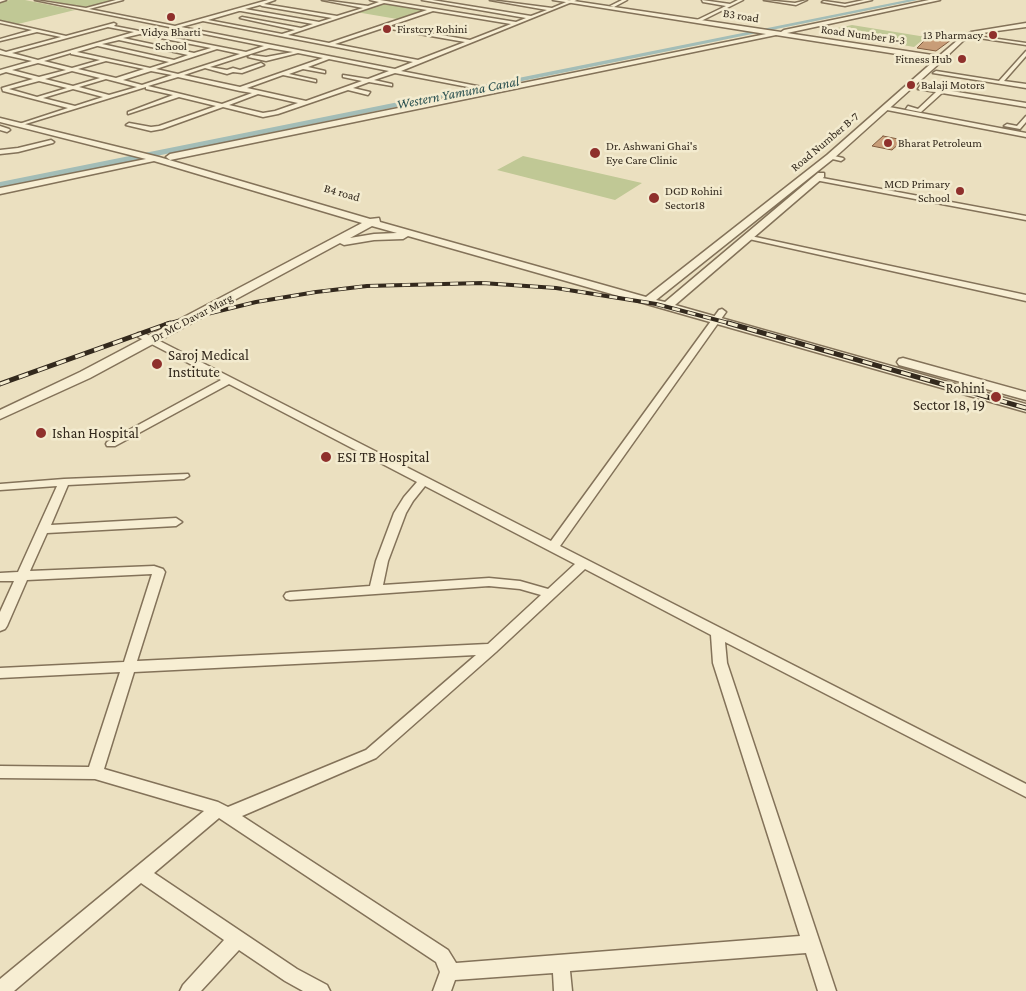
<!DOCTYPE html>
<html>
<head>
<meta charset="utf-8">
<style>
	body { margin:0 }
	canvas { display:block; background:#ebe0c0 }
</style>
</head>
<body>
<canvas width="1026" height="991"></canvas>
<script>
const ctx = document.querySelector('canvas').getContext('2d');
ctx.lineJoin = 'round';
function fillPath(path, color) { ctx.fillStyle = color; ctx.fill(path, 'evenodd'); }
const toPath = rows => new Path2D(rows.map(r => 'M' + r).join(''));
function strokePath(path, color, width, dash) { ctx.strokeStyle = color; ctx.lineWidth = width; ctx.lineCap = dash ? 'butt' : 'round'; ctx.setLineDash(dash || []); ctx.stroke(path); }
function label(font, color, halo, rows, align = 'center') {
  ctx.font = font + ' "Crimson Pro",serif'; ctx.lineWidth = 5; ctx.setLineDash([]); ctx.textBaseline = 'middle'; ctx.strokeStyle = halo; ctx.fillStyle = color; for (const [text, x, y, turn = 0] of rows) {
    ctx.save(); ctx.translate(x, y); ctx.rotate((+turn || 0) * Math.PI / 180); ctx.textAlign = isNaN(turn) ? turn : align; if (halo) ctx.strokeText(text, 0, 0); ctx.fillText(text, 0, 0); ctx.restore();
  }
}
fillPath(toPath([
	[10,0,25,0,75,10,18,24,0,20,0,2],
	[47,0,115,0,84,8],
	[385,3,426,10,397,19,356,12],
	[852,25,926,37,914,47,823,31],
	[523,156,642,183,615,200,497,170]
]), '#c0c895');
fillPath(toPath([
	[907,0,918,0,0,188,0,182,907,0]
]), '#a3bdb7');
const building = toPath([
	[928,37,951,40,936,51,917,48,928,37],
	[883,136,903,140,892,150,872,146,883,136]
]);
fillPath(building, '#c89d78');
strokePath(building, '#815d40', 1);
const minor = toPath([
	[0,0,6,0,0,2,0,0],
	[35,0,86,8,116,0,123,0,89,9,175,26,268,0,275,0,264,4,337,16,363,8,322,0,368,6,379,2,370,0,380,0,516,22,526,18,422,0,432,0,531,16,547,10,490,0,552,8,571,0,577,0,401,71,492,89,494,92,395,73,374,80,392,84,392,86,369,82,353,88,370,92,368,95,348,90,278,114,263,117,223,107,162,129,151,131,126,125,129,123,151,127,159,126,216,106,179,97,128,114,128,112,173,95,146,89,146,87,19,126,19,124,68,108,3,91,2,88,33,79,6,72,0,74,0,70,32,61,0,54,0,50,6,52,61,37,37,32,0,41,0,39,32,30,0,23,0,21,66,36,114,23,116,24,114,26,246,52,264,46,35,0],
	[384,3,427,10,329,43,288,35,384,3],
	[260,5,262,6,332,18,319,22,245,9,260,5],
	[239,11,241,11,313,24,301,28,242,17,240,18,295,30,282,34,208,20,239,11],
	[433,11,511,24,470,40,389,26,433,11],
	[203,21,413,62,395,69,181,27,203,21],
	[108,27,134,32,38,60,12,53,108,27],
	[383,28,385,28,465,42,418,60,335,44,383,28],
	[140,34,211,48,194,53,123,38,140,34],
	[119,40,188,55,174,60,102,44,119,40],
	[97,46,98,46,169,62,150,68,77,52,97,46],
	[269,48,293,52,266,57,251,55,248,57,266,61,298,53,323,58,240,87,184,75,205,68,227,74,233,72,242,73,264,65,261,63,240,70,233,68,227,70,210,67,269,48],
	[217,49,240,54,178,74,156,69,217,49],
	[71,53,71,54,100,60,72,68,44,61,71,53],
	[329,59,389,71,368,79,343,75,343,77,362,81,306,101,247,88,283,75,316,82,316,80,289,74,303,69,325,73,325,71,308,67,329,59],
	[106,61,144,69,116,78,78,69,106,61],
	[38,63,66,70,39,77,12,70,38,63],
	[72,71,100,78,73,86,45,79,72,71],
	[151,71,172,75,142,85,123,80,151,71],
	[178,77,240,91,252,93,222,104,148,86,178,77],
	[106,79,137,87,109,95,79,87,106,79],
	[39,81,67,88,37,97,9,89,39,81],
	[73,89,103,97,75,106,43,98,73,89],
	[258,94,298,103,275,111,263,113,229,105,258,94],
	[622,0,627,0,614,7,610,6,622,0],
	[702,0,730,4,738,0,743,0,699,22,697,20,726,6,703,2,702,0],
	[764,0,795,3,807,0,796,5,764,0],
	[864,0,872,0,845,6,822,2,824,1,845,4,864,0],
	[977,36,1026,43,1026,45,979,38,977,36],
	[1026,51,1026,56,1004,81,1026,84,1026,88,933,73,936,71,999,81,1026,51],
	[920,86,1026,103,1026,107,942,93,921,112,906,109,908,106,918,109,936,92,918,89,920,86],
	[884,106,1026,133,1026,137,882,109,884,106],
	[1026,116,1026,122,1020,129,1004,126,1007,124,1017,126,1026,116],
	[0,126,9,129,10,130,7,132,0,130,0,126],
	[51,140,54,142,53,143,18,152,0,154,0,150,18,148,51,140],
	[830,155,843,158,844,159,841,161,828,158,828,156,830,155],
	[817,177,1026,216,1026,220,815,180,815,178,817,177],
	[746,235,1026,295,1026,301,749,239,746,239,746,235],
	[722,309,726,312,560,546,1026,784,1026,797,725,642,727,663,836,991,818,991,806,953,570,971,572,991,554,991,553,973,455,980,451,991,433,991,440,972,436,962,219,818,154,873,297,969,327,985,330,991,303,991,285,981,239,950,201,991,180,991,183,985,224,940,141,883,14,991,0,991,0,979,204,811,95,779,0,778,0,766,89,767,120,672,0,678,0,668,124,662,152,574,27,580,7,626,5,629,0,631,0,612,14,581,0,581,0,573,18,572,57,486,0,490,0,484,64,479,188,474,189,476,184,479,68,485,51,525,176,518,182,522,176,526,47,533,30,571,154,566,163,569,165,572,137,661,488,644,541,595,520,589,489,586,290,600,286,599,284,596,286,593,290,592,370,586,376,561,394,513,404,497,417,482,229,384,115,446,107,446,106,444,107,442,221,380,138,337,138,333,144,333,551,541,719,310,722,309],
	[425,486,575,564,548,589,520,581,489,578,383,585,388,561,406,513,413,501,425,486],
	[585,569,711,635,713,663,800,936,456,963,448,950,242,816,376,758,496,652,585,569],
	[476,655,366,750,228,807,218,802,104,769,134,672,476,655]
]);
const tertiary = toPath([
	[553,0,567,0,781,32,784,30,929,0,940,0,787,33,939,56,959,39,971,32,1026,23,1026,27,975,34,963,41,946,57,946,60,942,61,833,159,656,300,665,302,818,173,824,173,824,177,675,305,1026,404,1026,412,408,236,403,239,374,240,344,245,340,243,90,378,0,419,0,410,80,372,362,223,154,161,0,194,0,188,146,159,0,122,0,118,159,157,370,219,379,218,380,222,646,297,827,155,935,60,776,35,170,160,166,157,170,154,766,34,553,0],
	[372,226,397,233,374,234,350,238,372,226],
	[903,358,1026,392,1026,400,899,365,897,362,899,359,903,358]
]);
strokePath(minor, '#837259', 3);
strokePath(tertiary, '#837259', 3);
fillPath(minor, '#f7eed3');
fillPath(tertiary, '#f7eed3');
const railFar1 = toPath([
	[166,324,256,302,316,292,367,286,482,283,556,288,656,304,732,324]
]);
const rail = toPath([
	[728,323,1026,408],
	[0,384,170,323]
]);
strokePath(railFar1, '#33291d', 4);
strokePath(rail, '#33291d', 5);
strokePath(railFar1, '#f3ebcf', 2.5, [8]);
strokePath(rail, '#f3ebcf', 3, [10]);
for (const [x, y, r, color] of [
	[171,17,5,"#8f302c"],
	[387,29,5,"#8f302c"],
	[993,35,5,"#8f302c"],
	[962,59,5,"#8f302c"],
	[911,85,5,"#8f302c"],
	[888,143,5,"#8f302c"],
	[595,153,6,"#8f302c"],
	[960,191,5,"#8f302c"],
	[654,198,6,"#8f302c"],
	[157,364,6,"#8f302c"],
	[996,397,6,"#8f302c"],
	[41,433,6,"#8f302c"],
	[326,457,6,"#8f302c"]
]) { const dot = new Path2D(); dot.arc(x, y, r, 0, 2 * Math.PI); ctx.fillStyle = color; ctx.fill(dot); strokePath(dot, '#f3ebcf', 2); }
label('12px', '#33291d', '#f3ebcf', [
	["B3 road",741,16,9],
	["Road Number B-3",863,35,8],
	["Road Number B-7",825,142,-40],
	["B4 road",342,193,16],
	["Dr MC Davar Marg",192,318,-28]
]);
label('12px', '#33291d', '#f3ebcf', [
	["Firstcry Rohini",397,29],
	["Vidya Bharti",171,32,"center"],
	["School",171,46,"center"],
	["13 Pharmacy",983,35,"right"],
	["Fitness Hub",952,59,"right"],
	["Balaji Motors",921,85],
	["Bharat Petroleum",898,143],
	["Dr. Ashwani Ghai's",606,146],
	["Eye Care Clinic",606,160],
	["MCD Primary",950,184,"right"],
	["School",950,198,"right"],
	["DGD Rohini",665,191],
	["Sector18",665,205]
], 'left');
label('italic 14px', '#2d5352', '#f3ebcf', [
	["Western Yamuna Canal",458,93,-11]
]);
label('15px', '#33291d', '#f3ebcf', [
	["Saroj Medical",168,355],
	["Institute",168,372],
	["Rohini",985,388,"right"],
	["Sector 18, 19",985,405,"right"],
	["Ishan Hospital",52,433],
	["ESI TB Hospital",337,457]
], 'left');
</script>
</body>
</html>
